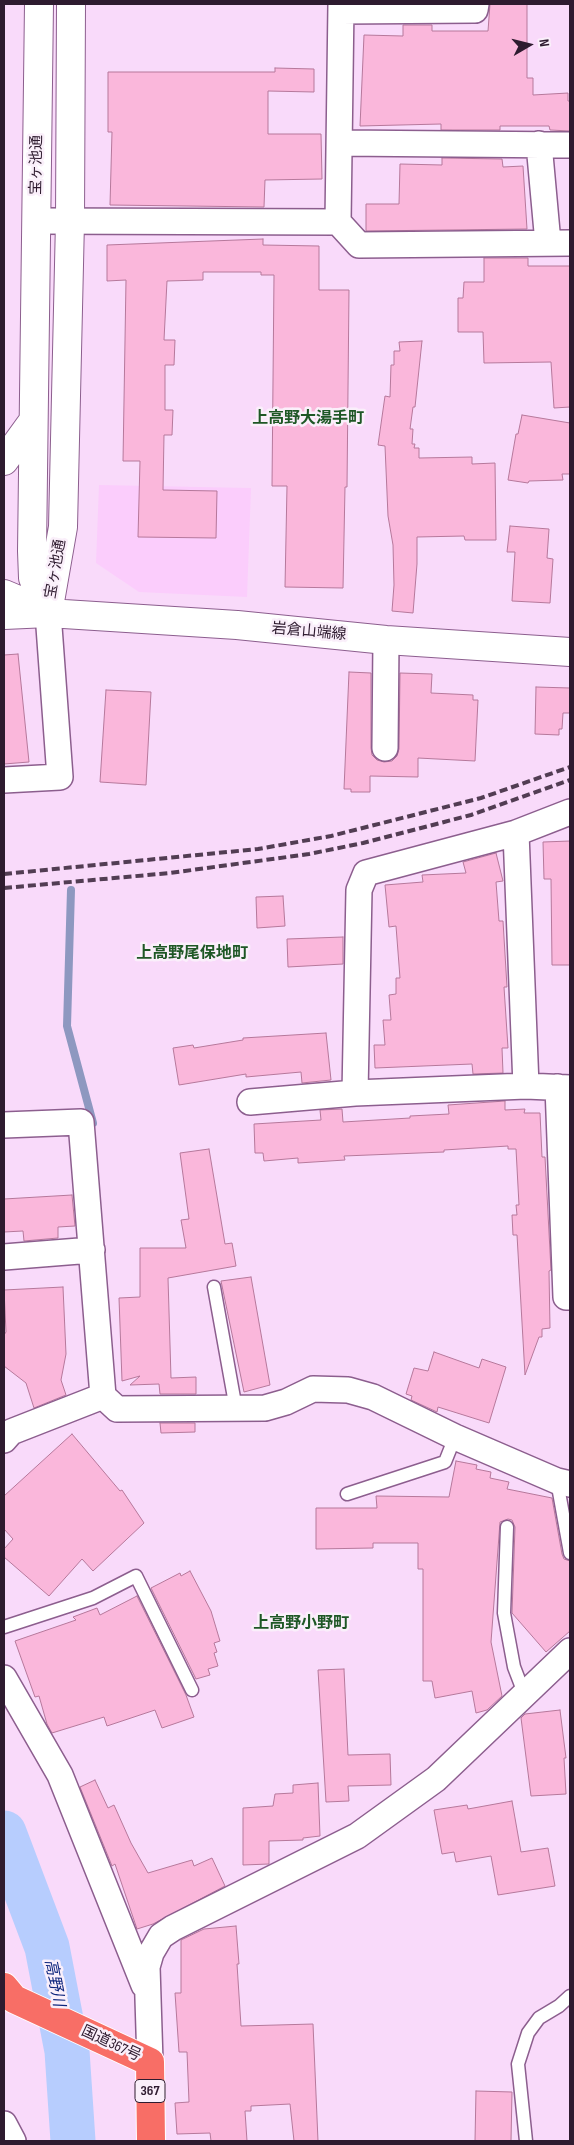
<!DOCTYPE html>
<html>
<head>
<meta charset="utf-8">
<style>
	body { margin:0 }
	#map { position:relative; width:574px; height:2145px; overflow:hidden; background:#f9dafa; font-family:"Sofia Sans Condensed",sans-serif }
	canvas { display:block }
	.frame { position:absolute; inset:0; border:5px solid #2e1b2f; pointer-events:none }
	.north { position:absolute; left:504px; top:20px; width:50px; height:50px; -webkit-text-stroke:4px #faeffa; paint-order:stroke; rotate:82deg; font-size:14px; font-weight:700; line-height:20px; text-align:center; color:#2e1b2f }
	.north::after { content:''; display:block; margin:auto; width:18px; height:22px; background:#2e1b2f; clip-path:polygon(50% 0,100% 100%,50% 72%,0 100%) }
</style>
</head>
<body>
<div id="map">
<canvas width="574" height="2145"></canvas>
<div class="frame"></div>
<div class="north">N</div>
</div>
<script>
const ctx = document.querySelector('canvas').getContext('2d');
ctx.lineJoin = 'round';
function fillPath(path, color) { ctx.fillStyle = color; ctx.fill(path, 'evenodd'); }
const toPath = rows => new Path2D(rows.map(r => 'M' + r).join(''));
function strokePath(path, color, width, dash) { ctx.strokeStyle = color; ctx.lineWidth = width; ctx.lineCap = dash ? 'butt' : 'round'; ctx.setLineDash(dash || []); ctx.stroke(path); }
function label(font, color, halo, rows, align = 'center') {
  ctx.font = font + ' "Sofia Sans Condensed","Noto Sans JP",sans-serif'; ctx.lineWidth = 5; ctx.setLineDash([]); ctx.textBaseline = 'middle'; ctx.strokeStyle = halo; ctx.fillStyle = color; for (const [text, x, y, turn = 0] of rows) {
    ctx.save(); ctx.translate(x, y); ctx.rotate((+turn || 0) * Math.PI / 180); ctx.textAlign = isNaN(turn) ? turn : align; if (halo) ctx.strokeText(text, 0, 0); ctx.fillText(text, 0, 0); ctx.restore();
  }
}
fillPath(toPath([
	[99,485,251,488,247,597,139,592,96,563]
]), '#fbcdfc');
strokePath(toPath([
	[71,890,67,1026,93,1123]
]), '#8e98c0', 8);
strokePath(toPath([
	[4,1833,47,1947,67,2051,73,2141]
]), '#b7cdfe', 45);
const building = toPath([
	[490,4,527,4,527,78,533,78,533,95,568,93,568,101,570,101,570,131,550,130,549,126,500,126,500,130,441,130,441,124,360,126,364,35,403,36,403,25,432,25,432,31,488,31,490,4],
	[275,68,314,69,314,92,268,91,268,134,321,134,322,179,265,180,264,207,110,205,112,132,108,132,108,72,275,72,275,68],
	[442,158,502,159,503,167,523,166,527,229,366,231,366,204,399,204,400,164,442,165,442,158],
	[263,239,263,245,319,246,319,290,349,290,347,487,345,487,343,588,285,587,287,486,272,486,274,275,261,275,261,272,203,272,203,280,167,281,164,340,175,340,174,365,165,365,165,410,173,410,172,435,164,435,163,490,217,491,216,538,138,537,140,461,123,461,126,280,107,281,107,245,263,239],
	[484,258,528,258,528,266,570,266,570,407,554,408,551,362,484,363,483,332,458,332,458,298,463,298,464,282,484,282,484,258],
	[422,341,415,407,413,407,410,429,413,429,412,444,415,444,414,448,419,448,419,458,472,457,472,464,495,463,496,540,465,540,464,536,417,537,417,564,413,613,392,611,394,585,393,545,388,516,385,446,378,445,385,396,390,397,391,365,394,365,394,351,400,351,399,342,422,341],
	[522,415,570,423,570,474,562,474,563,480,529,481,528,483,508,480,516,434,518,434,522,415],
	[510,526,549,529,547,558,553,559,550,603,512,601,515,552,507,552,510,526],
	[18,654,29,762,4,764,4,655,18,654],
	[349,672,371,673,371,748,372,755,377,760,384,762,392,761,397,756,399,749,400,673,432,674,431,693,473,695,473,700,478,700,475,761,418,758,418,777,370,776,370,792,351,792,351,789,344,789,349,672],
	[536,687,570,688,570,713,563,713,562,729,559,729,559,735,535,734,536,687],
	[106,690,151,692,146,785,100,782,106,690],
	[570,841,570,965,552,965,551,879,544,879,543,842,570,841],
	[496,853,503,881,496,882,499,921,503,921,507,987,504,987,508,1048,502,1048,503,1073,473,1074,472,1064,375,1068,374,1045,385,1045,383,1020,391,1020,389,995,396,994,396,978,400,978,396,926,389,927,385,885,423,882,422,875,466,873,463,862,496,853],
	[283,896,285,926,257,928,256,897,283,896],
	[343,937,343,964,288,967,287,939,343,937],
	[326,1033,331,1080,302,1083,301,1072,246,1077,246,1074,179,1085,173,1048,193,1045,194,1048,243,1040,243,1038,326,1033],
	[505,1101,505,1110,525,1109,524,1113,540,1113,542,1157,545,1157,551,1270,549,1271,550,1328,542,1329,542,1337,539,1337,525,1375,517,1235,513,1235,512,1215,517,1215,516,1205,519,1205,516,1149,508,1149,508,1146,444,1150,444,1152,344,1156,345,1160,298,1163,298,1158,264,1161,263,1153,255,1153,254,1124,321,1120,320,1110,342,1109,343,1122,410,1118,410,1116,449,1114,448,1105,505,1101],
	[209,1149,225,1244,232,1243,236,1266,168,1278,171,1378,196,1377,196,1394,160,1394,159,1384,130,1385,140,1376,122,1381,119,1298,140,1297,140,1248,186,1248,181,1220,189,1219,180,1153,209,1149],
	[72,1195,75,1226,58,1227,58,1238,24,1241,23,1231,4,1232,4,1199,72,1195],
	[251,1277,270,1385,244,1392,221,1281,251,1277],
	[63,1287,66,1354,61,1380,66,1395,34,1408,26,1383,4,1366,4,1335,6,1332,4,1290,63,1287],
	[434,1352,479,1368,482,1359,506,1367,489,1423,438,1407,437,1412,411,1400,412,1396,406,1394,414,1368,428,1371,434,1352],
	[160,1423,195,1423,195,1432,161,1433,160,1423],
	[72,1434,120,1491,122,1490,144,1523,93,1571,82,1559,49,1596,4,1557,4,1549,13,1539,4,1529,4,1496,72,1434],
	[456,1461,477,1465,476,1469,491,1472,490,1478,509,1482,507,1489,552,1498,562,1554,564,1559,570,1561,570,1631,546,1652,512,1613,515,1527,512,1520,508,1519,500,1522,491,1642,502,1696,487,1710,476,1713,472,1691,435,1698,432,1681,423,1681,423,1569,418,1569,418,1543,373,1543,373,1548,316,1549,316,1508,377,1508,376,1496,449,1497,456,1461],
	[190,1571,211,1611,220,1641,214,1643,217,1652,214,1653,218,1666,208,1669,210,1675,196,1679,151,1588,180,1573,181,1576,190,1571],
	[137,1596,186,1695,194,1717,162,1728,155,1710,107,1726,104,1717,52,1733,47,1724,39,1696,35,1697,15,1641,76,1620,73,1617,97,1608,100,1615,137,1596],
	[344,1669,348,1755,390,1754,391,1785,348,1786,349,1801,326,1802,318,1670,344,1669],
	[560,1710,566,1758,564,1758,566,1794,531,1796,521,1718,525,1714,560,1710],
	[95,1780,108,1808,114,1805,131,1843,148,1873,192,1860,194,1866,212,1858,225,1886,153,1924,137,1929,115,1864,112,1866,80,1787,95,1780],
	[318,1783,320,1836,303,1838,303,1840,269,1841,269,1864,243,1865,243,1808,273,1806,275,1794,293,1793,293,1785,318,1783],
	[512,1801,521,1852,548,1848,555,1886,498,1895,491,1856,456,1862,454,1852,442,1854,434,1810,467,1805,468,1809,512,1801],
	[236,1926,239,1964,237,1964,241,2026,313,2024,318,2141,294,2141,290,2104,251,2106,251,2111,245,2111,247,2141,211,2141,210,2133,177,2134,175,2103,189,2102,187,2052,179,2052,175,1993,181,1993,181,1940,204,1929,236,1926],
	[476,2091,512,2092,511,2141,475,2141,476,2091]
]);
fillPath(building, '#fab7db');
strokePath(building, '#b6789b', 1);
const lane = toPath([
	[214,1287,236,1409],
	[557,1481,570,1553],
	[347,1494,445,1462,455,1437],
	[507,1527,504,1613,514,1667,524,1693],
	[4,1627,93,1598,136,1576,192,1690],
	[526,2141,518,2064,528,2033,539,2018,559,2006,570,1996]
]);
const street = toPath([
	[341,4,338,222,359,245,570,243],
	[341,11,475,10,476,4],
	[340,143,570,145],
	[539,144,548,243],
	[36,221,338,222],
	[385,748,386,640],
	[4,780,60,777,48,613],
	[516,833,526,1086],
	[558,1087,566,1297,570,1297],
	[355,1093,359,890,366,873,516,833,570,812],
	[250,1102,355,1093,526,1086,570,1088],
	[4,1125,81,1122,103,1396,117,1409,265,1408,286,1402,313,1389,348,1390,373,1397,455,1437,557,1481,570,1484],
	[4,1257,92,1250],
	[4,1440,11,1432,103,1396],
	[4,1678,60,1775,144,1985],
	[150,2062,147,1967,151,1953,161,1936,173,1928,357,1836,436,1779,570,1651],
	[4,2124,13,2141]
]);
const secondary = toPath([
	[39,4,32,551,33,578,48,613],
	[4,461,33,421],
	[4,594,42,610],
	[48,613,63,527,70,221,71,4],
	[4,615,48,613,237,625,386,640,570,652]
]);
const highway = toPath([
	[4,1987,14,1999,150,2062,151,2141]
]);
strokePath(lane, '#8c5e8e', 15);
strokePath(street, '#8c5e8e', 28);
strokePath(secondary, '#8c5e8e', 30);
strokePath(highway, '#fff', 30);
strokePath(lane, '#fff', 12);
strokePath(street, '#fff', 25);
strokePath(secondary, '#fff', 28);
strokePath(highway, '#f86e66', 28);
strokePath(toPath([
	[4,874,258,849,331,836,481,798,570,767],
	[4,888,170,873,309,854,363,843,471,815,570,780]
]), '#523d53', 4, [8, 4]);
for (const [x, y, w] of [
	[150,2091,30]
]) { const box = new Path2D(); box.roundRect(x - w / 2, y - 11.5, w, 23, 4); ctx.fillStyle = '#faeffa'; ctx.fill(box); strokePath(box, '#2e1b2f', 1); }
label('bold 14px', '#2e1b2f', null, [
	["367",150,2091]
]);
label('15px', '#2e1b2f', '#faeffa', [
	["宝ヶ池通",37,165,-89],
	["宝ヶ池通",56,569,-80],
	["岩倉山端線",309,632,5],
	["国道367号",111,2044,25]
]);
label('bold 16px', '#1e5725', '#faeffa', [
	["上高野大湯手町",308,419],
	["上高野尾保地町",192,954],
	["上高野小野町",301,1624]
]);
label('italic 16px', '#0d257d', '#faeffa', [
	["高野川",54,1983,79]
]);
</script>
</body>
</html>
